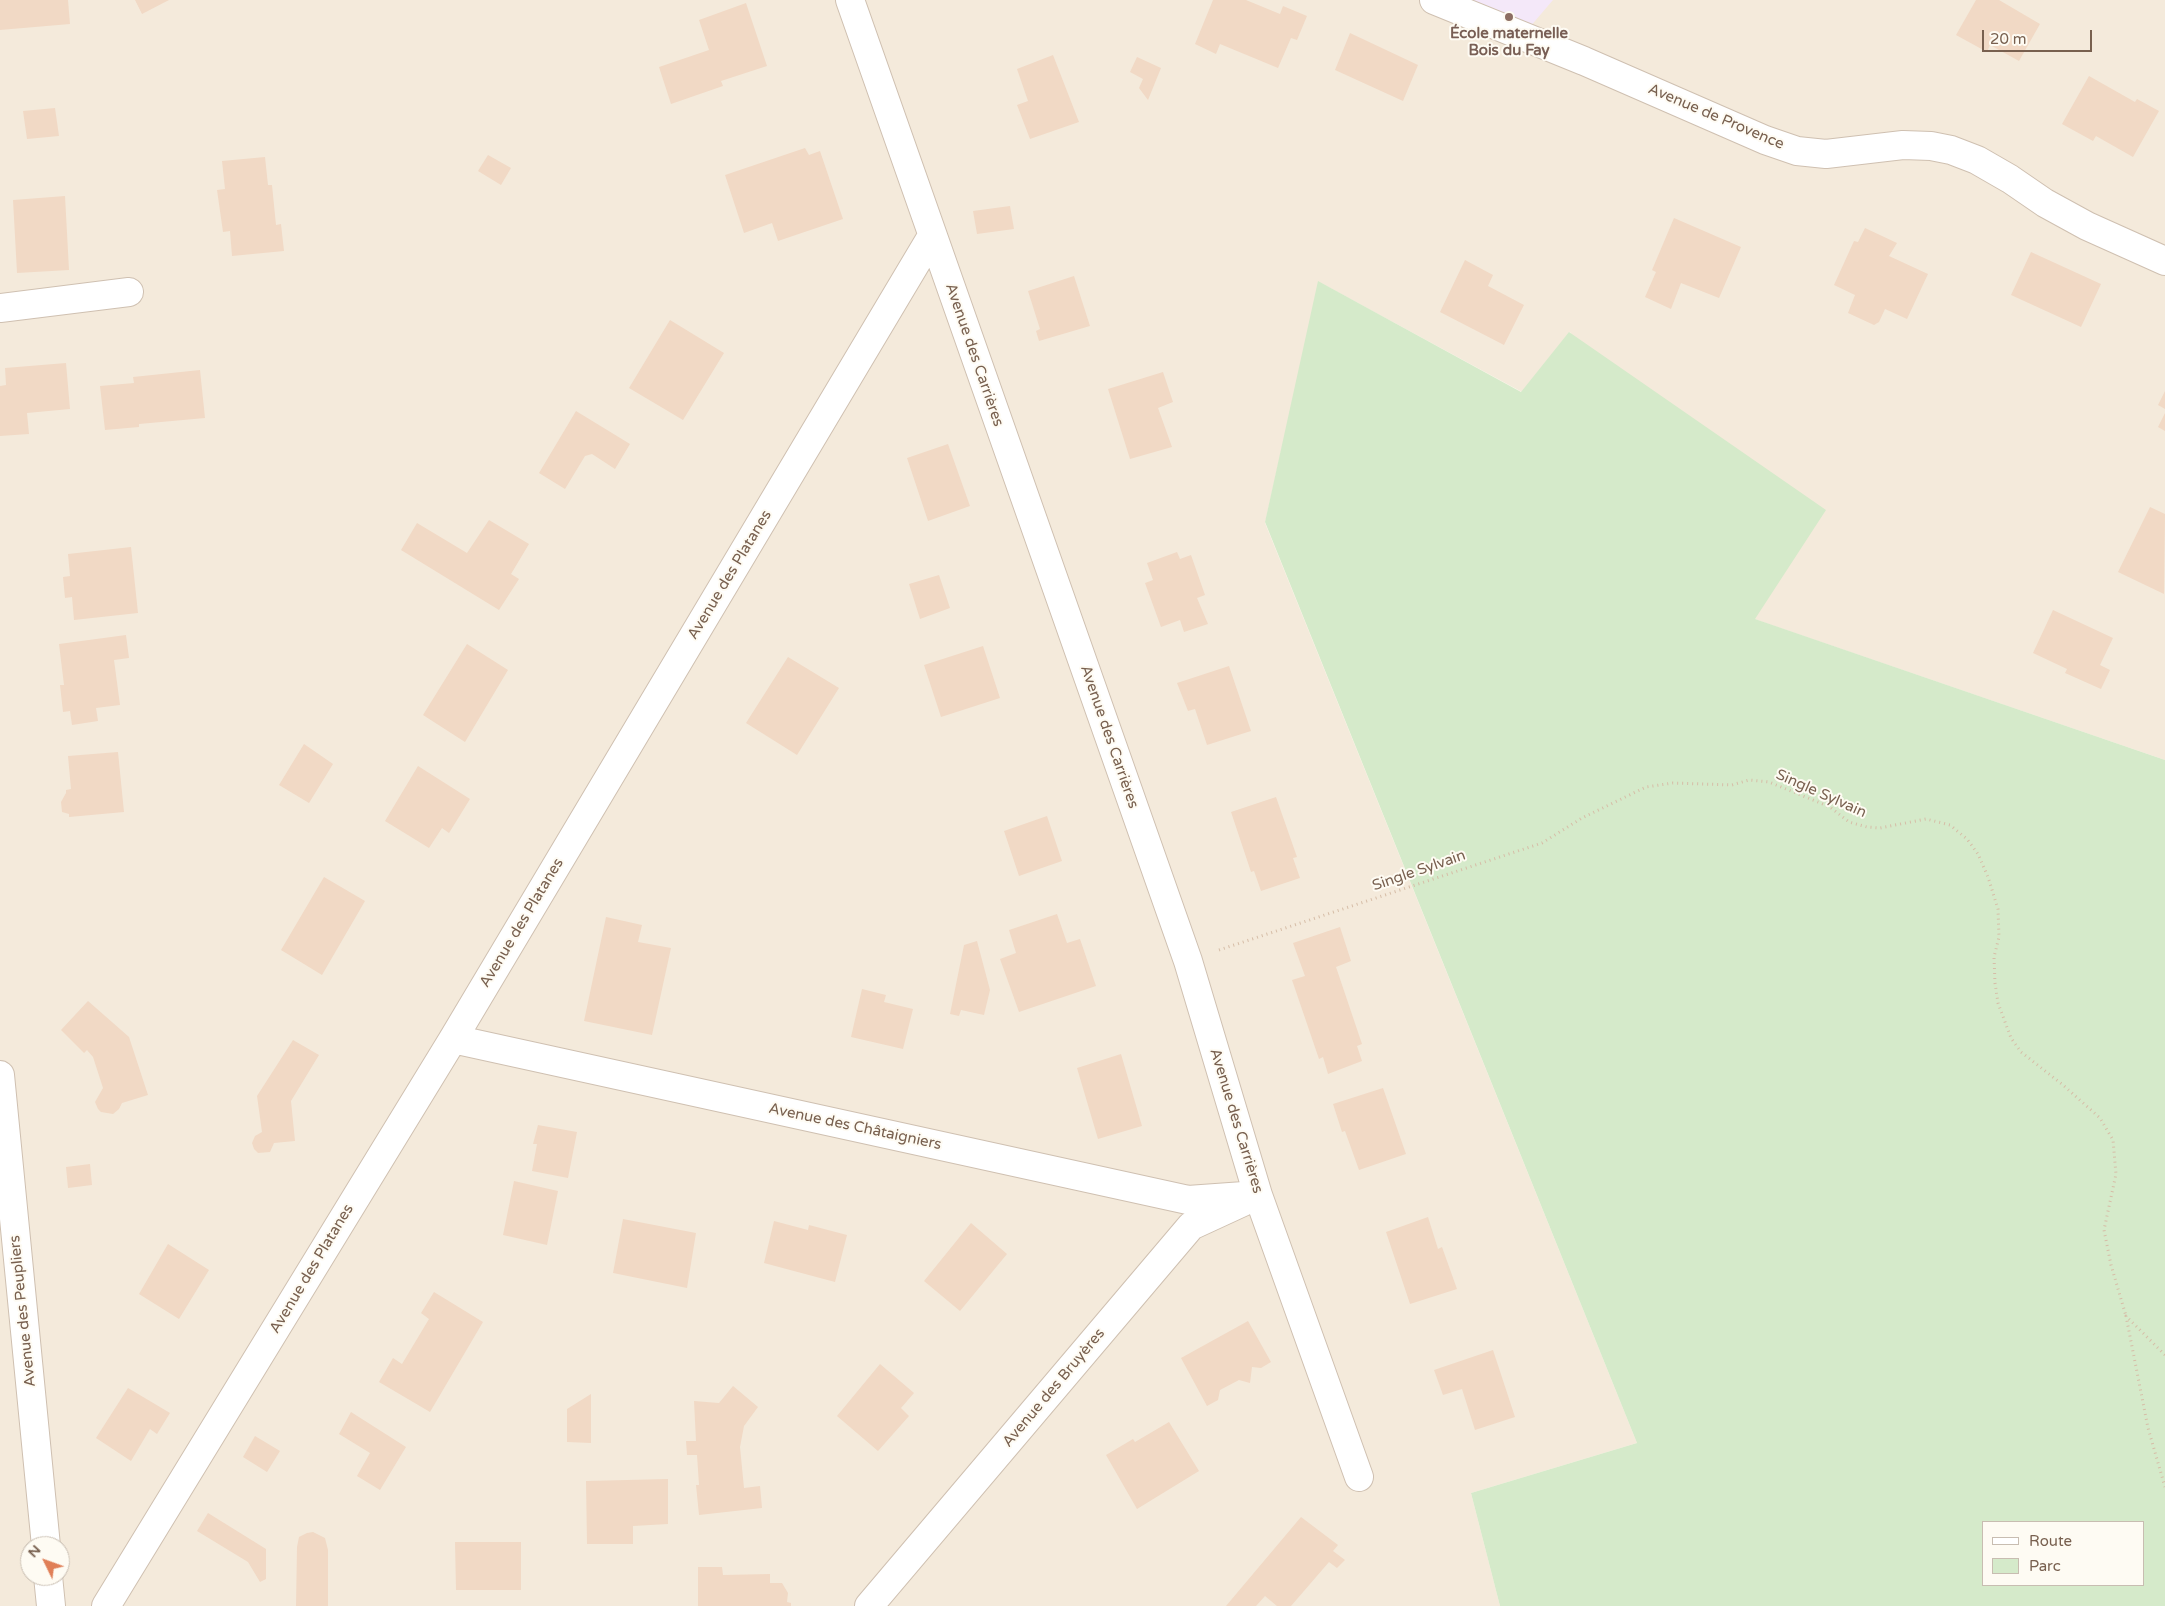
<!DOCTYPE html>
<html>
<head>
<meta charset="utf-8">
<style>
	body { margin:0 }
	#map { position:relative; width:2165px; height:1606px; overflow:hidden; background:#fcf7ec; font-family:"Varela Round",sans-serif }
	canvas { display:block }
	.legend { position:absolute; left:1982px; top:1521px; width:162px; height:65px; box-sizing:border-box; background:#fefbf3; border:1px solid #c8bdb1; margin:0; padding:6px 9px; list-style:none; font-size:15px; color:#78604f }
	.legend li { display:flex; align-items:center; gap:10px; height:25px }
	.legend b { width:25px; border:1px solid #c8bdb1 }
	.north { position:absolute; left:20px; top:1536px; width:50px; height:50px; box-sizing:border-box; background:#fefbf3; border:1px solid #c8bdb1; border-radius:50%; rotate:312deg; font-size:14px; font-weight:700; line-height:20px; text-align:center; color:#78604f }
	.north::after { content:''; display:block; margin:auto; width:18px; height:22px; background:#e07f57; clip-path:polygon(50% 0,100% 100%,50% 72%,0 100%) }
	.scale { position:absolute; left:1982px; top:30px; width:110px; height:22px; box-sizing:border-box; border:2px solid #78604f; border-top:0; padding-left:6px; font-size:15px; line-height:18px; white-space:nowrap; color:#78604f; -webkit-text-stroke:4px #fefbf3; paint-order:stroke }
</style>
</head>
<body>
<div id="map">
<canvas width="2165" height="1606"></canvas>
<ul class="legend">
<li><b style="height:6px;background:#fff"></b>Route</li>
<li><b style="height:14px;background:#d5eaca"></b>Parc</li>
</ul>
<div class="north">N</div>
<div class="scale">20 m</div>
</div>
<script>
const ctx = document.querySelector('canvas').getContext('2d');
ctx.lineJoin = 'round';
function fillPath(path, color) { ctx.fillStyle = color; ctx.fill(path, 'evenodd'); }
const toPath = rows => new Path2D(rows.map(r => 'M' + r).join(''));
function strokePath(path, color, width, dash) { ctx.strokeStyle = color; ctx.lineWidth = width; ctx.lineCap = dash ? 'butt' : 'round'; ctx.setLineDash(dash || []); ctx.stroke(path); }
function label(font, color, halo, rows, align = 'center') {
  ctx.font = font + ' "Varela Round",sans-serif'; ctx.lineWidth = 4; ctx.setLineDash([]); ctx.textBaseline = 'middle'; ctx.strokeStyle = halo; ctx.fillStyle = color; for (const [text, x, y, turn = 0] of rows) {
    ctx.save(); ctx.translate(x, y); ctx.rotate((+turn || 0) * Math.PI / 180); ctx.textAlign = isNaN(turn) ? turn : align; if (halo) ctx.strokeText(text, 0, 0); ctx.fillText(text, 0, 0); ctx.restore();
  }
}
fillPath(toPath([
	[0,0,2165,0,2165,760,1754,619,1570,332,1522,392,1319,282,1265,523,1637,1443,1471,1493,1500,1606,0,1606],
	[30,1546,60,1546,60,1576,30,1576]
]), '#f4eadb');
fillPath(toPath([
	[1434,0,1553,0,1523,35]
]), '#f4e8f9');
fillPath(toPath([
	[1318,281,1521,392,1569,332,1826,510,1755,619,2165,760,2165,1606,1500,1606,1471,1493,1637,1443,1265,522],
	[1984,1522,2144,1522,2144,1585,1984,1585]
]), '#d5eaca');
fillPath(toPath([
	[0,0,68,0,70,24,0,30],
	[135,0,169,0,142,14],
	[1213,0,1246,0,1280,14,1283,6,1307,16,1297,40,1291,38,1278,68,1220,44,1216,54,1195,44],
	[1976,0,1999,0,2040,24,2019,61,1990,45,1987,52,1956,35],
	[746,3,767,66,721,81,723,86,671,104,659,67,709,50,699,20],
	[1350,33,1418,65,1403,101,1335,70],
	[1053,55,1079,122,1030,139,1017,105,1028,101,1017,69],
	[1137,57,1161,68,1148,100,1139,88,1143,79,1130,72],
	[2089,76,2135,102,2137,99,2159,111,2133,157,2096,136,2093,141,2062,124],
	[55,108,59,136,27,139,23,111],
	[805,148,809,155,820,151,843,219,778,241,772,223,744,233,725,175],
	[488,155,511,168,501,185,478,171],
	[265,157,268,185,272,185,276,225,281,224,284,251,232,256,230,231,223,232,217,190,225,189,222,161],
	[65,196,69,270,17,273,13,200],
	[1010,206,1014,229,977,234,973,211],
	[1674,218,1741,247,1719,298,1681,283,1671,309,1645,297,1656,272,1652,270],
	[1865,228,1897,243,1889,256,1928,274,1907,319,1885,309,1879,322,1874,325,1848,313,1855,295,1834,285,1854,241,1858,242],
	[2031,252,2101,284,2081,327,2011,295],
	[1465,260,1493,275,1488,286,1524,305,1504,345,1440,312],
	[1074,276,1090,326,1039,341,1036,331,1040,329,1028,291],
	[670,320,724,353,683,420,629,388],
	[66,363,70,409,27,413,29,434,0,436,0,386,6,385,5,368],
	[200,370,205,418,139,424,139,427,105,430,100,386,134,383,133,377],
	[1163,372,1173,402,1158,408,1172,447,1130,459,1108,389],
	[2165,391,2165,409,2158,405],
	[576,411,630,444,615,469,592,454,585,456,565,489,539,473],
	[2165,413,2165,431,2158,427],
	[948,444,970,506,928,521,907,458],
	[2150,507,2165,514,2164,594,2118,572],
	[489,520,529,544,511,574,519,579,499,610,401,550,417,523,467,553],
	[131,547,138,613,74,620,72,597,65,598,63,577,70,576,68,554],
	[1177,552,1180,559,1191,555,1205,595,1197,598,1208,624,1184,632,1180,620,1161,627,1145,583,1153,580,1147,563],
	[939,575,950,608,920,619,909,584],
	[2053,610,2113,638,2100,665,2110,670,2101,689,2065,673,2067,669,2033,653],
	[126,635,129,658,114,660,120,705,96,708,98,721,72,725,70,711,63,712,60,685,64,685,59,644],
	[467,644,508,670,465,742,423,715],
	[983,646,1000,698,941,717,924,665],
	[788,657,839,688,797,755,746,723],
	[1229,666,1251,731,1207,745,1195,709,1188,711,1177,683],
	[304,744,333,764,309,803,279,785],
	[118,752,124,812,69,817,69,814,62,812,61,802,66,793,66,790,71,789,68,756],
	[418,766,470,799,449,833,442,828,429,848,385,821],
	[1276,797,1297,857,1293,858,1300,878,1261,891,1254,871,1251,872,1231,812],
	[1047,816,1062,861,1019,876,1004,831],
	[324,877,365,901,322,975,281,950],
	[1057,914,1067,943,1080,939,1096,986,1019,1012,1000,959,1016,953,1009,930],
	[606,917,642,925,638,942,671,948,652,1035,584,1021],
	[1340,927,1351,961,1336,967,1362,1044,1357,1046,1362,1061,1328,1074,1323,1057,1319,1059,1292,980,1305,976,1293,943],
	[977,941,990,990,984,1015,961,1010,959,1016,950,1014,964,945],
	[862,989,886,995,884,1002,913,1009,903,1049,851,1037],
	[88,1001,129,1037,148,1095,122,1103,119,1109,113,1114,101,1112,98,1109,95,1102,103,1088,93,1057,87,1050,84,1053,61,1030],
	[293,1040,319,1055,291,1101,295,1141,274,1143,270,1152,258,1153,254,1149,252,1143,255,1136,262,1132,257,1096],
	[1121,1054,1142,1126,1098,1139,1077,1068],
	[1383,1088,1406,1154,1359,1170,1345,1131,1342,1132,1333,1104],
	[538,1125,577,1132,568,1178,532,1171,537,1144,533,1144],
	[90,1164,92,1185,68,1188,66,1167],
	[514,1181,558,1191,547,1245,503,1235],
	[1428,1217,1438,1249,1442,1247,1457,1289,1410,1304,1386,1232],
	[623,1219,696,1233,687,1288,613,1273],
	[774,1221,808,1230,809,1225,847,1235,835,1282,764,1263],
	[971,1223,1007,1254,960,1311,924,1281],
	[168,1244,209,1270,179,1319,139,1294],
	[434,1292,483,1322,430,1412,379,1382,393,1358,402,1364,429,1319,421,1313],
	[1248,1321,1271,1362,1261,1368,1252,1367,1250,1383,1239,1380,1220,1390,1218,1400,1207,1406,1181,1358],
	[1493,1350,1515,1417,1475,1430,1462,1389,1443,1395,1434,1370],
	[880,1364,914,1393,901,1408,909,1416,878,1451,837,1416],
	[733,1386,758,1407,744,1426,740,1447,744,1488,760,1486,762,1508,699,1515,696,1485,699,1485,697,1455,687,1455,686,1441,696,1441,694,1401,719,1403],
	[128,1388,170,1413,157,1434,150,1429,131,1461,96,1438],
	[591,1394,591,1443,567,1442,567,1409],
	[351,1412,406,1447,380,1490,357,1476,370,1453,339,1434],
	[1169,1422,1199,1471,1137,1509,1106,1455,1133,1439,1135,1442],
	[255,1436,280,1451,267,1472,243,1457],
	[668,1479,668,1524,633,1526,633,1544,587,1544,586,1481],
	[208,1513,266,1549,266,1579,260,1582,248,1562,197,1531],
	[1301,1517,1338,1545,1333,1551,1345,1560,1337,1568,1329,1562,1291,1606,1277,1606,1265,1596,1256,1606,1226,1606],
	[313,1532,325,1538,328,1550,328,1606,296,1606,297,1547,299,1537,307,1533],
	[455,1542,521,1542,521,1590,456,1590],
	[698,1567,722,1567,723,1575,770,1574,770,1583,782,1583,788,1593,787,1602,791,1603,791,1606,698,1606]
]), '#f1d9c5');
const minor = toPath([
	[850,0,1188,961,1258,1195,1359,1477],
	[1434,0,1584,61,1765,140,1797,151,1826,154,1903,145,1931,146,1951,150,1977,160,2010,179,2045,203,2087,226,2165,261],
	[0,308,129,292],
	[453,1039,1188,1200,1258,1195],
	[0,1075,46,1546],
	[48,1576,51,1606],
	[106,1606,453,1039,932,236],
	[869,1606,1191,1226,1243,1202]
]);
strokePath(minor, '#cfc0b1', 30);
strokePath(toPath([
	[1219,950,1542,843,1582,818,1646,787,1673,783,1732,785,1749,780,1769,782,1830,807,1849,822,1867,827,1880,828,1926,819,1950,825,1967,839,1978,854,1988,877,1998,909,1999,937,1994,957,1995,983,1998,1003,2011,1038,2021,1052,2063,1085,2100,1118,2113,1140,2116,1174,2104,1230,2111,1265,2126,1316],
	[2165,1355,2126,1316,2148,1428,2165,1487]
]), '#d6bda7', 3, [1, 4]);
strokePath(minor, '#fff', 28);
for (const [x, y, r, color] of [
	[1509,17,5,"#8d6e63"]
]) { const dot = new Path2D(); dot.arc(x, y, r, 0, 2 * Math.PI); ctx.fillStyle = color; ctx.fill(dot); strokePath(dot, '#fefbf3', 2); }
label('bold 15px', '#785e54', '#fefbf3', [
	["École maternelle",1509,34],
	["Bois du Fay",1509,51]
]);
label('15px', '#78604f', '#fefbf3', [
	["Avenue de Provence",1716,117,23],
	["Avenue des Carrières",974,355,71],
	["Avenue des Platanes",730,575,-59],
	["Avenue des Carrières",1109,737,71],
	["Single Sylvain",1821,794,24],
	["Single Sylvain",1419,871,-19],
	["Avenue des Platanes",522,923,-59],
	["Avenue des Carrières",1236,1121,73],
	["Avenue des Châtaigniers",855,1127,12],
	["Avenue des Platanes",312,1269,-59],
	["Avenue des Peupliers",23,1311,-96],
	["Avenue des Bruyères",1054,1388,-50]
]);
</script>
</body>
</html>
